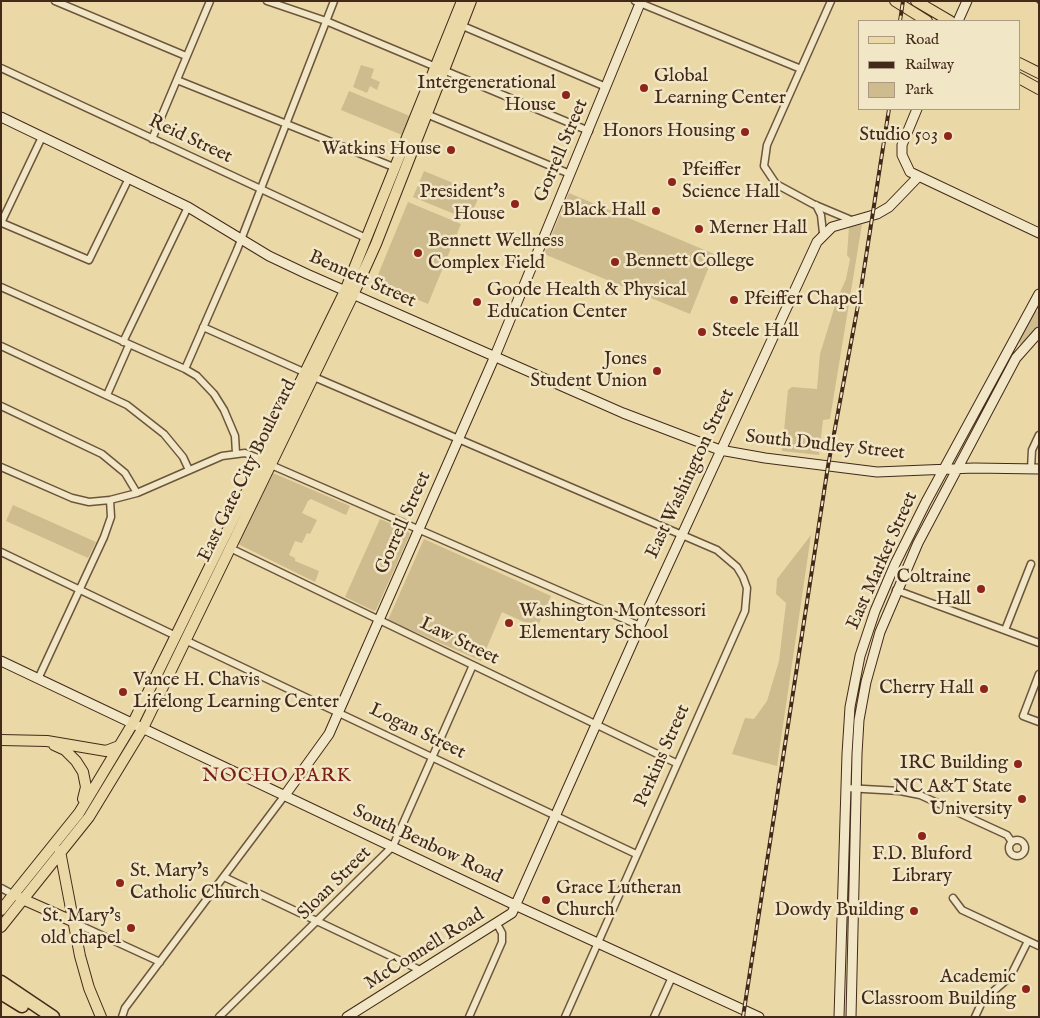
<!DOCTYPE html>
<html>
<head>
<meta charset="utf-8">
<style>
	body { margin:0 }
	#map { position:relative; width:1040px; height:1018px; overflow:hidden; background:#ead9a6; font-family:"IM FELL English",serif }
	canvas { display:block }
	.frame { position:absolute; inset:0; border:2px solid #43291a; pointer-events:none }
	.legend { position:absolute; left:858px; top:20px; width:162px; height:90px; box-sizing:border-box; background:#f1e6c5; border:1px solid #ab9a81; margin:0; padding:6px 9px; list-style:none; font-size:15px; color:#43291a }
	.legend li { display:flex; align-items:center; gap:10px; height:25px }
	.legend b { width:25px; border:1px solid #ab9a81 }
</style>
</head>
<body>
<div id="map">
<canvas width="1040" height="1018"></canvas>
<div class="frame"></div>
<ul class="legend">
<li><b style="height:6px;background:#ead9a6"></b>Road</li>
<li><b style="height:6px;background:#43291a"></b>Railway</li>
<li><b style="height:14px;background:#cebb8e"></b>Park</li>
</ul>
</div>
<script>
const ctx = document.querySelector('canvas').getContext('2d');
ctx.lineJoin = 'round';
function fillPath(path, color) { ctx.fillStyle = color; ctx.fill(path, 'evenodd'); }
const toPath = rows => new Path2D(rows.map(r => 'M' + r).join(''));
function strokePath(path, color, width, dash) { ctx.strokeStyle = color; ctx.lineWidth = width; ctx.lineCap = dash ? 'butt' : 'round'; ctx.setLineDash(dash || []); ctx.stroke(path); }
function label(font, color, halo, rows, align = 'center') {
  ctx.font = font + ' "IM FELL English",serif'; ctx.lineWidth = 5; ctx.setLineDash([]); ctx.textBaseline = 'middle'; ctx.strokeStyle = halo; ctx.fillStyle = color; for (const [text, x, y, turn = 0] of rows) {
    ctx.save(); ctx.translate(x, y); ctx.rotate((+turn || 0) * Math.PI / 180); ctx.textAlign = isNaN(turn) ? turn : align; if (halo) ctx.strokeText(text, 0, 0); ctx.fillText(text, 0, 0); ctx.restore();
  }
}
fillPath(toPath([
	[361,65,374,69,371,78,380,82,377,90,370,86,367,93,353,87],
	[349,91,410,116,402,135,341,110],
	[424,171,480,194,469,220,413,197],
	[569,193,714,254,690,314,544,254],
	[408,202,461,224,428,304,375,282],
	[862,224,830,419,823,420,819,455,782,451,788,390,792,387,817,389,820,354,837,299,846,279,850,259,847,255,849,227],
	[1034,310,1039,312,1039,327,1020,345,1019,340],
	[273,473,350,506,346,515,311,499,308,501,302,513,317,520,310,534,307,533,302,543,295,541,289,555,295,558,295,561,319,571,315,582,238,544],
	[13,505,96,542,88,558,6,521],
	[380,519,408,531,410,534,376,610,374,611,345,597],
	[811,535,777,766,732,754,745,718,754,719,767,701,779,661,786,603,776,594,777,579],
	[424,539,551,596,537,628,502,612,481,661,388,620]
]), '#cebb8e');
const street = toPath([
	[55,1,186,56],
	[267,1,326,21,589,131],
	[635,1,801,69],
	[831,1,767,145,764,166,776,184,813,204,851,220],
	[458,24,606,87],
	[1,68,366,238],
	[177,80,396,168],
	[424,113,570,174],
	[152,139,210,1],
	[816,205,821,215,823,233],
	[1,223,42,137],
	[2,223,89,260,129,178],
	[1,287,185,369,197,376,214,394,224,410,235,436,236,453],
	[203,327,306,373],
	[123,342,188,207],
	[1,346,127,405,164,434,183,457,189,470],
	[185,369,237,250,334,1],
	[314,377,717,550,737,567,743,577,747,588,745,611,565,1017],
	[107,395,129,345],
	[1,406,102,454,125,473,137,493],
	[271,465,640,626],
	[1,467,72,498,89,502,110,500,137,493,222,456,245,453,263,460],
	[1031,469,1032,450,1039,435],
	[230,548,676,763],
	[1,552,176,636],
	[896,590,1039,643],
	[1005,630,1031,564],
	[185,640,636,854],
	[1039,674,1023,716,1039,722],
	[38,679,104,537,111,517,110,500],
	[846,788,900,791,920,795,1007,835,1012,842],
	'1009 848a8 8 0 1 1 16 0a8 8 0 1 1-16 0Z',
	[224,877,420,970],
	[1,888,14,895],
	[953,898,962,910,1039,946],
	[73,922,160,962],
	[122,1017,125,1008,285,795],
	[219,1017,393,846,473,665],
	[469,1017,502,942,502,933,497,924],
	[654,1017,672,977],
	[975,1017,981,1004,989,995,1010,977,1028,941]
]);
const secondary = toPath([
	[958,21,967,1],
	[917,109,902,145,902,155,910,172,1039,233],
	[1,117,188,207,269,256,307,274,623,413,720,450,765,458,877,472,974,468,1039,469],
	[1,661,517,906,759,1017],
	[285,795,329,734,339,711,495,356,641,1],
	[347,1017,512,913,640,626,817,242,832,227,877,214,889,207,918,177],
	[839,1017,847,754,850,707,860,656,875,611,895,564,926,502,1039,294],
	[851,1017,857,754,859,720,866,682,880,632,918,543,1016,358,1039,332]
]);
const primary = toPath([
	[895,1,927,21],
	[916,1,950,21],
	[1019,63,1039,73],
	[1019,78,1039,89],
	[1,740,47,741,106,751,119,746],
	[54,745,65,750,76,761,83,772,86,787,83,799],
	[60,851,80,956,89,988,101,1017],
	[20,898,72,921],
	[1,910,79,813,133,723,345,291,462,1],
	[1,927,89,817,143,728,353,295,376,244,471,1]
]);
const highway = toPath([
	[1,982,53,1017],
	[1,993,22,1006]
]);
strokePath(street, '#6d553d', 9);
strokePath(secondary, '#43291a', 11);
strokePath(primary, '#43291a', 12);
strokePath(highway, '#43291a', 15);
strokePath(street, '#f1e6c5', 6);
strokePath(secondary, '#f1e6c5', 9);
strokePath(primary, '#ead9a6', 10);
strokePath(highway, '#ead9a6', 12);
const rail = toPath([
	[1038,1,1039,2],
	[900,21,903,1],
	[743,1017,828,466,861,289,889,109]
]);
strokePath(rail, '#43291a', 4);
strokePath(rail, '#f1e6c5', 2, [5.5]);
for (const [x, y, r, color] of [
	[644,88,5,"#8f2418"],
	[566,95,5,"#8f2418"],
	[745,132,5,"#8f2418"],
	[948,136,5,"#8f2418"],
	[451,150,5,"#8f2418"],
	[672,182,5,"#8f2418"],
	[515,204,5,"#8f2418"],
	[656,211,5,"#8f2418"],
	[699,229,5,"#8f2418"],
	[418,253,5,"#8f2418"],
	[615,262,5,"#8f2418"],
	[734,300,5,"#8f2418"],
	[477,302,5,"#8f2418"],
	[702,332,5,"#8f2418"],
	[657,371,5,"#8f2418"],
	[981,589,5,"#8f2418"],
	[509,623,5,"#8f2418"],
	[984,689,5,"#8f2418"],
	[123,692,5,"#8f2418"],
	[1018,764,5,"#8f2418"],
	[1022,799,5,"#8f2418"],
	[922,836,5,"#8f2418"],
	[120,883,5,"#8f2418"],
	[546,900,5,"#8f2418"],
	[914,911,5,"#8f2418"],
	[131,928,5,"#8f2418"],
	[1026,989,5,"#8f2418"]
]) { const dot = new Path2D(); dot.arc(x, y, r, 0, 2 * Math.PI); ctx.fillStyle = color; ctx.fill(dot); strokePath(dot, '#f1e6c5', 2); }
label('19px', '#43291a', '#f1e6c5', [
	["Global",654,77,"left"],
	["Learning Center",654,99,"left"],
	["Intergenerational",556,84],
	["House",556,106],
	["Honors Housing",735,132],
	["Studio 503",938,136],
	["Watkins House",441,150],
	["Pfeiffer",682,171,"left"],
	["Science Hall",682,193,"left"],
	["President's",505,193],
	["House",505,215],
	["Black Hall",646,211],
	["Merner Hall",709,229,"left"],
	["Bennett Wellness",428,242,"left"],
	["Complex Field",428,264,"left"],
	["Bennett College",625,262,"left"],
	["Goode Health & Physical",487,291,"left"],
	["Education Center",487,313,"left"],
	["Pfeiffer Chapel",744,300,"left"],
	["Steele Hall",712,332,"left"],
	["Jones",647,360],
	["Student Union",647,382],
	["Coltraine",971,578],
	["Hall",971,600],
	["Washington Montessori",519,612,"left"],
	["Elementary School",519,634,"left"],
	["Vance H. Chavis",133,681,"left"],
	["Lifelong Learning Center",133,703,"left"],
	["Cherry Hall",974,689],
	["IRC Building",1008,764],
	["NC A&T State",1012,788],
	["University",1012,810],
	["F.D. Bluford",922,855,"center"],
	["Library",922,877,"center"],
	["St. Mary's",130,872,"left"],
	["Catholic Church",130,894,"left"],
	["Grace Lutheran",556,889,"left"],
	["Church",556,911,"left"],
	["Dowdy Building",904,911],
	["St. Mary's",121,917],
	["old chapel",121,939],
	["Academic",1016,978],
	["Classroom Building",1016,1000]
], 'right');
label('19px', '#43291a', '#f1e6c5', [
	["Reid Street",190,140,25],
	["Gorrell Street",562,151,-67],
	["Bennett Street",362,280,24],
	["South Dudley Street",825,446,6],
	["East Gate City Boulevard",248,471,-64],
	["East Washington Street",691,474,-65],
	["Gorrell Street",404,523,-66],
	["East Market Street",883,561,-66],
	["Law Street",459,642,26],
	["Logan Street",417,732,26],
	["Perkins Street",663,756,-66],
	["South Benbow Road",427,845,25],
	["Sloan Street",335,884,-45],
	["McConnell Road",425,950,-32]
]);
ctx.letterSpacing = '1px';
label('20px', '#7a1f14', '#f1e6c5', [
	["NOCHO PARK",277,777]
]);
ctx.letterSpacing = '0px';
</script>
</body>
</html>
